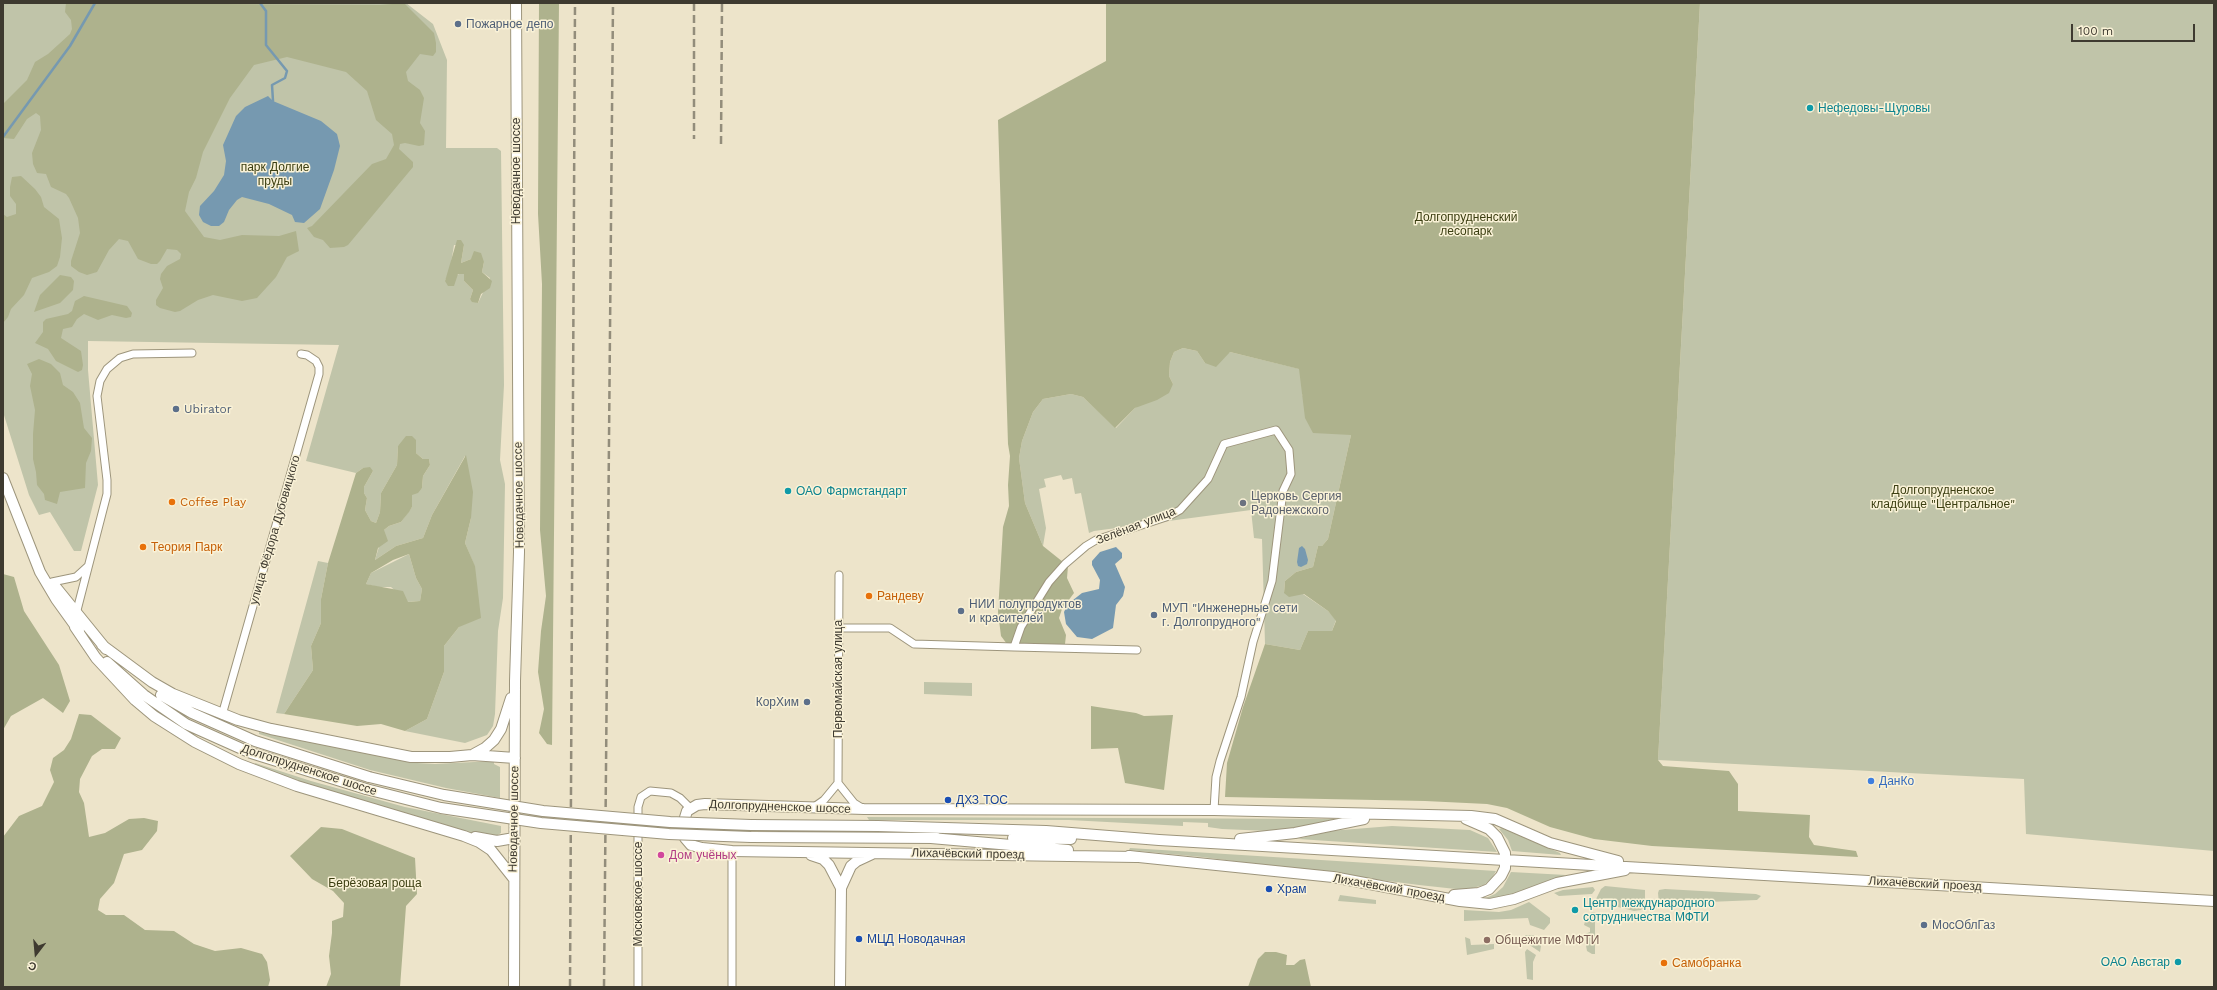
<!DOCTYPE html>
<html>
<head>
<meta charset="utf-8">
<style>
	body { margin:0 }
	#map { position:relative; width:2217px; height:990px; overflow:hidden; background:#ede4ca; font-family:"Work Sans",sans-serif }
	canvas { display:block }
	.frame { position:absolute; inset:0; border:4px solid #3e3a30; pointer-events:none }
	.north { position:absolute; left:16px; top:934px; width:40px; height:40px; -webkit-text-stroke:3px #faf2d7; paint-order:stroke; rotate:196deg; font-size:11px; font-weight:700; line-height:16px; text-align:center; color:#3e3a30 }
	.north::after { content:''; display:block; margin:auto; width:14px; height:18px; background:#3e3a30; clip-path:polygon(50% 0,100% 100%,50% 72%,0 100%) }
	.scale { position:absolute; left:2071px; top:24px; width:124px; height:18px; box-sizing:border-box; border:2px solid #3e3a30; border-top:0; padding-left:5px; font-size:12px; line-height:14px; white-space:nowrap; color:#3e3a30; -webkit-text-stroke:3px #faf2d7; paint-order:stroke }
</style>
</head>
<body>
<div id="map">
<canvas width="2217" height="990"></canvas>
<div class="frame"></div>
<div class="north">С</div>
<div class="scale">100 m</div>
</div>
<script>
const ctx = document.querySelector('canvas').getContext('2d');
ctx.lineJoin = 'round';
function fillPath(path, color) { ctx.fillStyle = color; ctx.fill(path, 'evenodd'); }
const toPath = rows => new Path2D(rows.map(r => 'M' + r).join(''));
function strokePath(path, color, width, dash) { ctx.strokeStyle = color; ctx.lineWidth = width; ctx.lineCap = dash ? 'butt' : 'round'; ctx.setLineDash(dash || []); ctx.stroke(path); }
function label(font, color, halo, rows, align = 'center') {
  ctx.font = font + ' "Work Sans",sans-serif'; ctx.lineWidth = 3; ctx.setLineDash([]); ctx.textBaseline = 'middle'; ctx.strokeStyle = halo; ctx.fillStyle = color; for (const [text, x, y, turn = 0] of rows) {
    ctx.save(); ctx.translate(x, y); ctx.rotate((+turn || 0) * Math.PI / 180); ctx.textAlign = isNaN(turn) ? turn : align; if (halo) ctx.strokeText(text, 0, 0); ctx.fillText(text, 0, 0); ctx.restore();
  }
}
fillPath(toPath([
	[3,3,406,3,433,24,447,60,446,148,497,148,501,151,504,385,500,460,505,484,503,598,498,631,495,714,493,726,487,735,465,743,405,731,427,719,444,672,444,646,459,627,475,567,465,543,471,518,465,456,432,515,423,538,396,546,375,560,384,530,389,526,401,522,412,507,412,494,422,488,423,476,430,465,429,459,423,459,416,453,416,440,398,446,397,465,381,493,380,512,376,523,371,521,365,510,367,498,364,493,364,487,373,471,363,468,356,473,306,461,339,345,88,341,88,370,98,485,81,551,74,551,50,512,39,515,29,495,3,412],
	[454,245,464,245,461,263,471,259,484,262,482,272,490,278,478,303,470,299,473,290,464,281,464,274,461,273,445,281,450,269],
	[1700,3,2214,3,2214,851,2026,834,2024,779,1658,760],
	[1183,348,1197,351,1205,363,1230,352,1300,369,1302,384,1302,395,1351,435,1328,539,1322,546,1318,546,1313,567,1296,572,1285,581,1284,592,1303,594,1328,611,1336,620,1332,631,1308,631,1300,650,1265,644,1262,539,1254,538,1251,510,1094,531,1089,533,1081,493,1075,494,1072,478,1063,480,1061,475,1044,479,1046,487,1039,489,1046,528,1043,546,1025,503,1019,458,1022,441,1033,412,1043,399,1071,394,1083,397,1116,428,1135,408,1173,384,1169,376,1170,362,1174,352],
	[409,554,416,578,422,589,420,601,407,602,391,587,378,587,366,584,371,573],
	[318,561,328,563,321,599,321,623,311,646,313,670,284,714,276,713],
	[924,682,972,683,972,696,924,694],
	[259,732,417,763,435,764,494,761,494,764,500,767,500,798,446,788,370,770,259,734],
	[255,763,311,781,405,807,501,826,501,833,496,836,486,834,484,837,459,831,304,784,254,765],
	[867,817,1336,819,1289,829,1268,831,1222,829,1208,827,1208,823,1183,822,1183,826,1069,820,869,820],
	[1392,826,1470,830,1488,838,1497,852,1298,839,1329,831],
	[1502,828,1560,853,1561,855,1512,851,1508,840,1499,829],
	[1130,848,1496,871,1492,878,1484,885,1465,890,1419,885,1202,857,1129,850],
	[1511,872,1566,875,1512,896,1481,900,1495,894,1503,887],
	[1605,886,1645,890,1645,906,1641,910,1634,911,1595,901,1601,889],
	[1593,887,1595,890,1592,894,1559,896,1554,893,1563,890],
	[1665,889,1756,894,1761,896,1757,900,1659,904,1658,893,1659,890],
	[1340,895,1376,900,1376,904,1338,901],
	[1529,902,1550,918,1550,923,1544,930,1530,925,1528,918,1464,921,1464,910,1499,912,1511,910],
	[1592,912,1616,917,1595,915,1595,954,1592,954,1587,951,1585,940,1585,934,1590,932,1590,928,1584,925,1586,918],
	[1525,935,1533,935,1539,939,1541,946,1540,952,1525,942],
	[1465,937,1470,939,1471,945,1494,944,1494,949,1467,955],
	[1527,949,1536,955,1533,962,1533,980,1527,979,1525,952]
]), '#c0c4a9');
fillPath(toPath([
	[66,3,380,5,404,3,434,33,436,43,436,52,433,56,420,54,406,72,408,81,420,90,424,98,420,123,425,131,424,145,419,146,405,143,400,144,399,149,413,162,413,167,348,245,344,247,330,248,323,240,314,237,307,228,312,226,372,164,386,159,394,145,392,134,376,120,367,91,346,72,287,57,254,65,230,98,203,152,196,178,189,192,185,211,204,237,220,240,242,235,279,236,296,231,299,251,287,257,276,277,257,298,242,301,213,295,198,300,180,311,175,312,160,308,156,305,156,300,163,288,160,279,161,274,167,266,180,259,181,254,177,250,167,249,160,261,157,264,151,264,138,259,128,241,119,239,109,250,97,272,87,275,79,272,71,266,71,261,80,233,78,218,69,198,66,194,51,187,46,174,37,173,33,164,32,153,41,130,40,116,36,113,27,119,14,139,3,138,3,104,27,80,35,62,48,54,70,34,72,29,71,20,65,12],
	[539,3,559,3,552,745,547,744,539,733,544,709,538,672,541,631,546,596,540,530,542,284,538,214],
	[1106,3,1700,3,1658,760,1663,766,1729,771,1738,784,1738,811,1810,815,1809,837,1814,845,1856,851,1858,857,1652,846,1594,839,1550,827,1507,808,1487,804,1425,801,1225,797,1227,763,1243,707,1265,644,1300,650,1308,631,1332,631,1336,621,1328,611,1304,594,1289,597,1284,593,1285,581,1296,572,1313,567,1318,546,1322,546,1328,539,1351,435,1313,433,1305,418,1299,369,1230,352,1216,367,1205,363,1197,351,1183,348,1174,352,1170,362,1169,376,1173,384,1169,393,1157,400,1135,408,1115,428,1083,397,1071,394,1043,399,1033,412,1022,441,1019,458,1025,503,1043,546,1068,566,1067,578,1074,593,1062,609,1059,618,1066,635,1065,644,1007,644,1001,636,998,612,1003,527,1009,506,1008,485,1010,456,1008,444,998,120,1106,61],
	[21,176,35,189,41,197,44,207,59,219,62,238,60,257,57,266,49,272,32,278,24,295,11,309,8,317,3,323,3,214,7,217,16,214,16,204,10,196,10,187,12,177],
	[457,240,461,240,464,245,461,263,471,259,474,251,481,253,484,262,482,272,492,281,490,288,481,294,478,303,472,302,470,299,473,290,464,281,464,274,458,274,454,286,448,286,445,281],
	[60,275,71,277,74,281,73,290,60,303,34,312,40,295],
	[84,296,127,306,132,313,131,317,126,318,112,315,98,320,84,314,77,319,72,327,63,329,61,338,81,351,83,365,82,370,78,372,56,361,48,349,35,343,43,332,43,322,46,319,68,314,72,311,75,301],
	[39,359,51,364,60,373,63,385,73,392,80,403,84,428,92,438,91,451,86,463,85,488,60,492,57,504,45,500,44,494,37,485,36,472,33,459,33,434,35,410,30,386,32,374,27,364],
	[406,436,412,436,416,440,416,453,423,459,429,459,430,465,423,476,422,488,418,493,412,495,412,507,409,512,401,522,389,526,384,530,388,541,378,548,375,560,396,546,423,538,432,515,466,455,473,492,471,518,465,543,475,566,481,618,459,627,444,646,444,672,427,719,405,731,381,724,357,726,284,714,313,670,311,646,321,623,321,599,328,563,356,473,363,468,370,467,373,471,364,487,364,493,367,498,365,510,371,521,376,523,380,512,381,493,397,465,398,446],
	[409,554,416,578,422,589,420,601,408,602,403,591,366,584,371,573,393,560],
	[3,574,14,577,24,611,59,665,70,701,63,713,43,698,11,716,3,730],
	[1091,706,1136,713,1144,716,1173,715,1164,790,1125,783,1118,748,1091,749],
	[79,714,91,715,121,738,115,749,102,749,92,756,80,779,79,792,84,803,89,837,105,833,129,819,144,818,158,821,157,831,142,850,124,854,114,883,100,899,98,910,106,915,124,915,145,930,174,931,194,944,215,951,241,948,262,954,267,962,270,980,268,987,3,987,3,837,19,816,42,806,54,782,50,770,53,758,64,750,71,739],
	[321,827,342,829,415,858,417,894,406,906,400,987,326,987,331,974,329,956,332,933,332,921,343,917,344,903,333,891,312,879,290,856],
	[1265,952,1276,952,1287,955,1286,965,1294,965,1300,960,1305,959,1311,987,1248,987,1258,959]
]), '#aeb28d');
fillPath(toPath([
	[268,96,273,101,321,121,337,134,340,146,334,170,320,209,304,223,295,222,292,215,269,204,242,197,237,200,229,210,224,222,219,226,211,226,203,222,199,215,200,206,214,191,224,175,226,161,223,145,236,116,245,107],
	[1302,546,1305,549,1308,560,1307,564,1301,567,1298,566,1297,562,1299,548],
	[1116,547,1122,553,1122,558,1115,564,1125,587,1123,596,1116,605,1113,628,1092,639,1077,637,1066,624,1064,612,1068,604,1082,593,1099,589,1100,580,1092,565,1092,561,1100,552]
]), '#7699b0');
strokePath(toPath([
	[260,3,266,11,266,45,287,71,285,78,272,85,273,101],
	[3,137,70,46,95,3]
]), '#7699b0', 2.5);
const street = toPath([
	[839,575,838,783,854,803,862,808],
	[52,582,76,577,87,567],
	[76,614,107,494,107,480,97,396,100,381,107,369,120,358,133,354,192,353],
	[839,628,890,628,914,644,1014,647,1021,627,1049,582,1065,564,1086,546,1096,540,1169,516,1180,510,1208,479,1224,444,1276,430,1289,450,1291,474,1283,491,1272,581,1253,642,1241,697,1220,761,1216,777,1214,810],
	[1014,647,1137,650],
	[222,715,319,374,319,367,316,361,307,355,301,354],
	[814,807,824,800,838,783],
	[638,987,638,807,641,797,650,791,671,793,680,798,690,808],
	[732,987,732,851]
]);
const secondary = toPath([
	[3,478,40,572,56,599,79,631],
	[54,585,106,649],
	[75,627,96,658,135,700,154,716,195,742,239,764,297,786,464,836,479,842,491,850,514,879],
	[102,645,152,682,173,694,238,720,271,729,411,757,450,757,472,755,515,758],
	[107,662,144,695,186,724,251,753,366,789],
	[161,695,192,713,255,741,369,777],
	[474,754,485,748,494,740,501,729,511,698],
	[751,825,878,826,1046,831,1159,840,2214,901],
	[475,837,497,841,514,838],
	[751,837,937,838],
	[931,838,1068,850],
	[1013,838,1071,839],
	[1240,839,1295,833,1364,819],
	[811,855,823,859,829,865,841,888],
	[1129,856,1333,877,1460,901,1490,904,1514,899,1557,883,1625,870],
	[1136,857,732,851,702,848,691,845,685,838,683,824,687,811,697,805,705,804,864,809,1214,810,1471,816,1495,819,1550,843,1618,861],
	[1454,895,1479,893,1489,889,1501,876,1505,868,1505,853,1497,837,1489,829,1466,819],
	[514,987,515,681,519,552,516,3],
	[840,987,841,888,851,866,857,861,872,854]
]);
strokePath(street, '#9d957c', 9);
strokePath(secondary, '#9d957c', 12);
strokePath(street, '#fff', 7);
strokePath(secondary, '#fff', 10);
strokePath(toPath([
	[694,3,694,139],
	[721,144,722,3],
	[570,987,575,3],
	[604,987,613,3]
]), '#938d7b', 2.5, [8, 4]);
const secondaryBridge = toPath([
	[369,777,444,795,543,811,670,822,751,825],
	[366,789,441,808,541,823,669,834,751,837]
]);
strokePath(secondaryBridge, '#9d957c', 12, []);
strokePath(secondaryBridge, '#fff', 10);
for (const [x, y, r, color] of [
	[458,24,4,"#5c6f8a"],
	[1810,108,4,"#0f9aa8"],
	[176,409,4,"#5c6f8a"],
	[788,491,4,"#0f9aa8"],
	[172,502,4,"#e8710a"],
	[1243,503,4,"#6b7280"],
	[143,547,4,"#e8710a"],
	[869,596,4,"#e8710a"],
	[961,611,4,"#5c6f8a"],
	[1154,615,4,"#5c6f8a"],
	[807,702,4,"#5c6f8a"],
	[1871,781,4,"#3f7fe0"],
	[948,800,4,"#1a4fb4"],
	[661,855,4,"#d1479c"],
	[1269,889,4,"#1a4fb4"],
	[1575,910,4,"#0f9aa8"],
	[1924,925,4,"#5c6f8a"],
	[859,939,4,"#1a4fb4"],
	[1487,940,4,"#8d6e63"],
	[2178,962,4,"#0f9aa8"],
	[1664,963,4,"#e8710a"]
]) { const dot = new Path2D(); dot.arc(x, y, r, 0, 2 * Math.PI); ctx.fillStyle = color; ctx.fill(dot); strokePath(dot, '#faf2d7', 1.5); }
label('12px', '#4e5e75', '#faf2d7', [
	["Пожарное депо",466,24],
	["Ubirator",184,409],
	["НИИ полупродуктов",969,604],
	["и красителей",969,618],
	["МУП \"Инженерные сети",1162,608],
	["г. Долгопрудного\"",1162,622],
	["КорХим",799,702,"right"],
	["МосОблГаз",1932,925]
], 'left');
label('12px', '#0d838f', '#faf2d7', [
	["Нефедовы-Щуровы",1818,108],
	["ОАО Фармстандарт",796,491],
	["Центр международного",1583,903],
	["сотрудничества МФТИ",1583,917],
	["ОАО Австар",2170,962,"right"]
], 'left');
label('12px', '#3b3e11', '#faf2d7', [
	["парк Долгие",275,167],
	["пруды",275,181],
	["Долгопрудненский",1466,217],
	["лесопарк",1466,231],
	["Долгопрудненское",1943,490],
	["кладбище \"Центральное\"",1943,504],
	["Берёзовая роща",375,883]
]);
label('12px', '#3e3a30', '#faf2d7', [
	["Новодачное шоссе",516,171,-90],
	["Новодачное шоссе",519,495,-91],
	["Зелёная улица",1136,526,-21],
	["улица Фёдора Дубовицкого",275,530,-74],
	["Первомайская улица",838,679,-90],
	["Долгопрудненское шоссе",309,770,18],
	["Долгопрудненское шоссе",780,807,2],
	["Новодачное шоссе",514,819,-89],
	["Лихачёвский проезд",968,854,1],
	["Лихачёвский проезд",1925,884,3],
	["Лихачёвский проезд",1389,888,10],
	["Московское шоссе",638,894,-90]
]);
label('12px', '#5b616d', '#faf2d7', [
	["Церковь Сергия",1251,496],
	["Радонежского",1251,510]
], 'left');
label('12px', '#c56008', '#faf2d7', [
	["Coffee Play",180,502],
	["Теория Парк",151,547],
	["Рандеву",877,596],
	["Самобранка",1672,963]
], 'left');
label('12px', '#366cbe', '#faf2d7', [
	["ДанКо",1879,781]
], 'left');
label('12px', '#164399', '#faf2d7', [
	["ДХЗ ТОС",956,800],
	["Храм",1277,889],
	["МЦД Новодачная",867,939]
], 'left');
label('12px', '#b23c85', '#faf2d7', [
	["Дом учёных",669,855]
], 'left');
label('12px', '#785e54', '#faf2d7', [
	["Общежитие МФТИ",1495,940]
], 'left');
</script>
</body>
</html>
